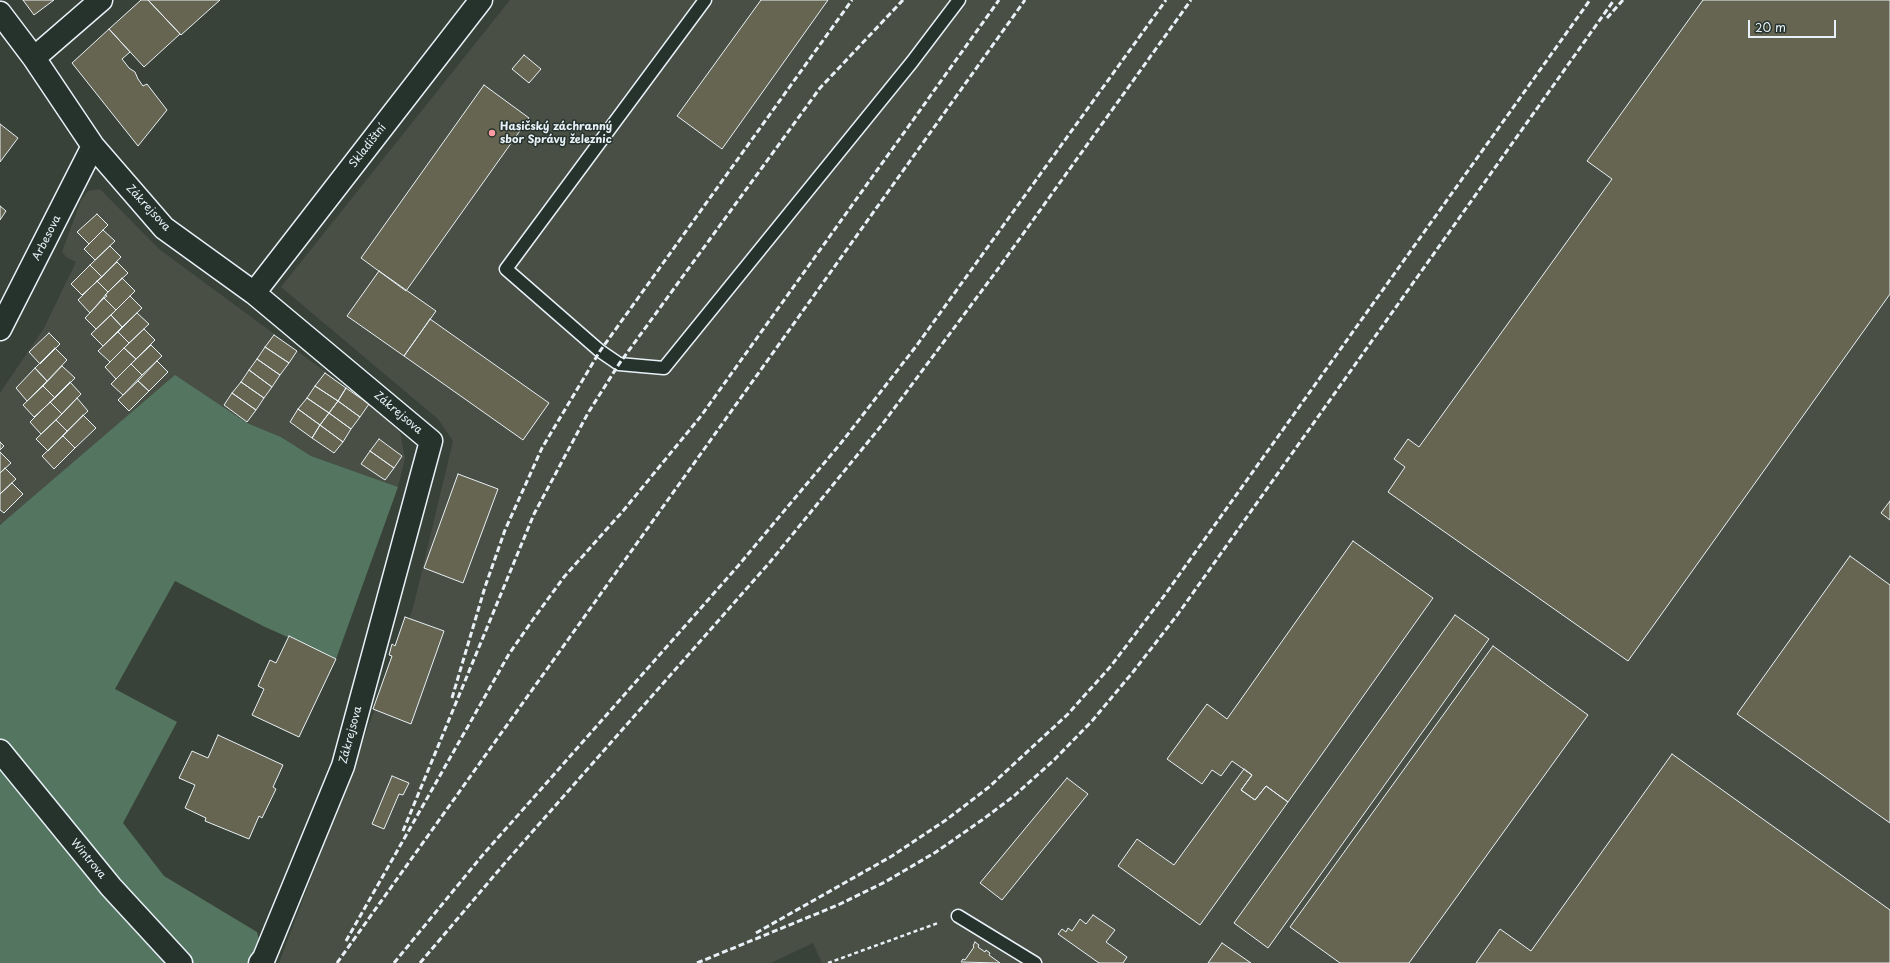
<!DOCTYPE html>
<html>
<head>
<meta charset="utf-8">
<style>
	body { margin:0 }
	#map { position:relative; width:1890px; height:963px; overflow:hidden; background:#394238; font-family:"Playpen Sans",sans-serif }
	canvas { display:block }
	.scale { position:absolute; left:1748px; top:20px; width:88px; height:18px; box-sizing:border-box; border:2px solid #e8f1f8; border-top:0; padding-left:5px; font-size:12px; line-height:14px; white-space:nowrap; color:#e8f1f8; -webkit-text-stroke:3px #26332d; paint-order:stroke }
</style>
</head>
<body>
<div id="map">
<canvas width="1890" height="963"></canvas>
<div class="scale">20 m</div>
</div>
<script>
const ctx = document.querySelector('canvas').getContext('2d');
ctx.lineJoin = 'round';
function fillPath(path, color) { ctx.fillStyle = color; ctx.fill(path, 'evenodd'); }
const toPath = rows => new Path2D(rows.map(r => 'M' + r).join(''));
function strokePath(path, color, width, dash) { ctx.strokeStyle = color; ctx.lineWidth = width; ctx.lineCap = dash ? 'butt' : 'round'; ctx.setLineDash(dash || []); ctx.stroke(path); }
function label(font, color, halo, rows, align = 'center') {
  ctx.font = font + ' "Playpen Sans",sans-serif'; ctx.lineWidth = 3; ctx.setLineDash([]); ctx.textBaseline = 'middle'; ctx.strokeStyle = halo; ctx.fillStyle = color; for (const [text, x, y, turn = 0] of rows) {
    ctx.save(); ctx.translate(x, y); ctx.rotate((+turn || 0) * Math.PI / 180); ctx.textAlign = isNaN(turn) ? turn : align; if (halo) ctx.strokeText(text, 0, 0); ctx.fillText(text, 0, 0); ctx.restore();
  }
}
fillPath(toPath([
	[510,0,1890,0,1890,963,822,963,813,943,771,963,279,963,413,608,453,441,438,419,281,287],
	[100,189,159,249,369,404,400,432,405,458,398,487,311,456,281,437,247,423,223,408,0,524,0,393,44,328,76,262,66,257,62,252,81,200,88,191]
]), '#494f44');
fillPath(toPath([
	[175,375,247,423,281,437,311,456,398,487,336,659,263,626,175,581,115,689,177,722,123,823,164,876,257,932,264,958,267,963,0,963,0,525]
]), '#547660');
const building = toPath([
	[23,0,54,0,34,15,23,0],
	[141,0,148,0,180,34,144,67,109,29,141,0],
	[148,0,220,0,181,35,148,0],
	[761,0,828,0,722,149,677,116,761,0],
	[1703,0,1890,0,1890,294,1628,661,1388,492,1405,467,1394,459,1408,439,1419,447,1612,179,1587,161,1703,0],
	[109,29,130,52,122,59,129,68,135,72,138,79,143,86,147,84,167,110,138,146,72,63,109,29],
	[524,55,541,69,529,83,512,69,524,55],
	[484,85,529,118,406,291,361,258,484,85],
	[0,124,18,138,0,162,0,124],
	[0,206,6,211,0,220,0,206],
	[97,214,108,225,89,244,77,232,97,214],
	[103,230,115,241,95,260,84,249,103,230],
	[110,246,121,257,102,277,90,265,110,246],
	[117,262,128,273,108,292,97,281,117,262],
	[90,265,102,277,82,295,71,284,90,265],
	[379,271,436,311,404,356,347,316,379,271],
	[122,278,135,291,116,310,104,298,107,296,105,295,122,278],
	[97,281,108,292,90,313,78,300,97,281],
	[130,296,142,308,122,327,111,315,130,296],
	[104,298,116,310,96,329,85,318,104,298],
	[137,313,149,324,129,343,118,332,137,313],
	[111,315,122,327,103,346,91,334,111,315],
	[430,319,549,403,523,440,404,356,430,319],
	[144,329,155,340,136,359,124,348,144,329],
	[118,332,129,343,110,362,98,351,118,332],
	[49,333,60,344,40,364,29,352,49,333],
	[274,335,297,351,289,363,265,347,274,335],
	[151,345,162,356,142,375,131,364,151,345],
	[265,347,289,363,280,375,257,359,265,347],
	[55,348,67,360,47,381,35,368,55,348],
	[124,348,136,359,116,379,105,367,124,348],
	[257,359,280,375,272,387,249,370,257,359],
	[157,361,168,372,149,391,138,381,157,361],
	[131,364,142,375,123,395,111,384,131,364],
	[62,366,75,378,55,398,43,386,62,366],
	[35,368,47,381,27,401,16,388,35,368],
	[249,370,272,387,264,398,241,382,249,370],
	[325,373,346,388,338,401,315,386,325,373],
	[138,381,149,391,129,411,118,400,138,381],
	[70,382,81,394,62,414,50,402,70,382],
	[241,382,264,398,256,410,232,393,241,382],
	[43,386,55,398,34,417,23,405,43,386],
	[315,386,338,401,329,413,307,398,315,386],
	[346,388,369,404,360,417,338,401,346,388],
	[232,393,256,410,247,422,224,405,232,393],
	[77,398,88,411,67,431,56,420,77,398],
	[307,398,329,413,320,425,298,409,307,398],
	[338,401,360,417,351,429,329,413,338,401],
	[50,402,62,414,41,434,30,422,50,402],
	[298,409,320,425,312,438,290,422,298,409],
	[329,413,351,429,343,442,320,425,329,413],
	[83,415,96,428,75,448,63,436,83,415],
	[56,420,67,431,48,451,36,439,56,420],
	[320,425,343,442,334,453,312,438,320,425],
	[63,436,75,448,54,469,42,456,63,436],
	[379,439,402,456,394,468,370,451,379,439],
	[0,442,4,446,0,450,0,442],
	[370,451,394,468,385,480,361,464,370,451],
	[0,452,11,463,0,473,0,452],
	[5,468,16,479,0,494,0,473,5,468],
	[458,474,498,489,463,583,424,568,458,474],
	[12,483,23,494,4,513,0,510,0,494,12,483],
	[1890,501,1890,520,1881,513,1890,501],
	[1353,541,1433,598,1288,802,1266,786,1255,800,1241,790,1252,775,1232,761,1221,776,1212,770,1202,784,1167,759,1207,704,1227,719,1353,541],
	[1850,556,1890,585,1890,823,1737,714,1850,556],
	[1455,615,1489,639,1268,948,1234,923,1455,615],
	[405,617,444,631,411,724,373,709,392,656,389,655,392,644,395,646,405,617],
	[289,636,336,659,299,737,252,715,264,689,258,686,270,660,276,663,289,636],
	[1493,646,1588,715,1409,963,1340,963,1290,927,1493,646],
	[218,735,283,765,273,787,276,789,262,818,259,816,249,839,205,821,206,818,185,808,195,785,179,778,192,751,208,758,218,735],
	[1672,754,1890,910,1890,963,1476,963,1500,929,1531,951,1672,754],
	[1244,769,1252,775,1241,790,1255,800,1266,786,1288,802,1200,925,1118,866,1137,839,1174,865,1244,769],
	[392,776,409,783,403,795,399,794,384,829,372,824,392,776],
	[1067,778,1088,794,1002,900,980,883,1067,778],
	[1093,915,1115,930,1106,942,1127,957,1123,963,1099,963,1058,934,1062,929,1066,932,1068,928,1072,931,1080,919,1086,924,1093,915],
	[975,942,979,945,978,947,985,952,986,950,990,953,989,955,1000,963,961,962,963,959,965,960,974,947,973,946,975,942],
	[1222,943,1251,963,1208,963,1222,943]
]);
fillPath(building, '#666551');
strokePath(building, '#e8f1f8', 1);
const lane = toPath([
	[705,0,506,269,600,351,619,364,664,368,912,62,959,0],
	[958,916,1035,963]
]);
const street = toPath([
	[0,13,34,58,93,146,164,228,254,293,431,441,343,766,264,958,260,963],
	[34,58,101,0],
	[254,293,481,0],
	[0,329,93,146],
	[0,751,111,887,181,963]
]);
strokePath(lane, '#e8f1f8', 15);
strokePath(street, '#e8f1f8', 25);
strokePath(toPath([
	[828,963,938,923]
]), '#e8f1f8', 2.5, [4, 3]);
strokePath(lane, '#26332d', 12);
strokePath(street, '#26332d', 22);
strokePath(toPath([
	[1607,18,1623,0],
	[452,698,485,587,505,530,542,448,600,351,852,0],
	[403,831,534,514,588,413,619,364,820,88,903,0],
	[756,933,892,856,946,820,989,787,1067,715,1111,666,1164,596,1590,0],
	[346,941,509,654,534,618,564,577,623,511,701,416,999,0],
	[337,963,1025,0],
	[394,963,481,857,738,566,841,443,917,345,1166,0],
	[420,963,504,864,770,562,881,426,995,273,1191,0],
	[697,963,838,905,885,882,936,852,982,820,1014,796,1053,761,1092,721,1133,672,1178,614,1614,0]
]), '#e8f1f8', 3, [6, 3]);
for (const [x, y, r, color] of [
	[492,133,4,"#ff9aa2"]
]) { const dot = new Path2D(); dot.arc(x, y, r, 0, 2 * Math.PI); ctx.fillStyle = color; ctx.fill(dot); strokePath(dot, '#26332d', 1.5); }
label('bold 11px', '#e8f1f8', '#26332d', [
	["Hasičský záchranný",500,127],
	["sbor Správy železnic",500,140]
], 'left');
label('11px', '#e8f1f8', '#26332d', [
	["Skladištní",368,146,-52],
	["Zákrejsova",148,208,47],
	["Arbesova",47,238,-63],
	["Zákrejsova",398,413,40],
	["Zákrejsova",351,735,-75],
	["Wintrova",88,859,50]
]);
</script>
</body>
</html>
